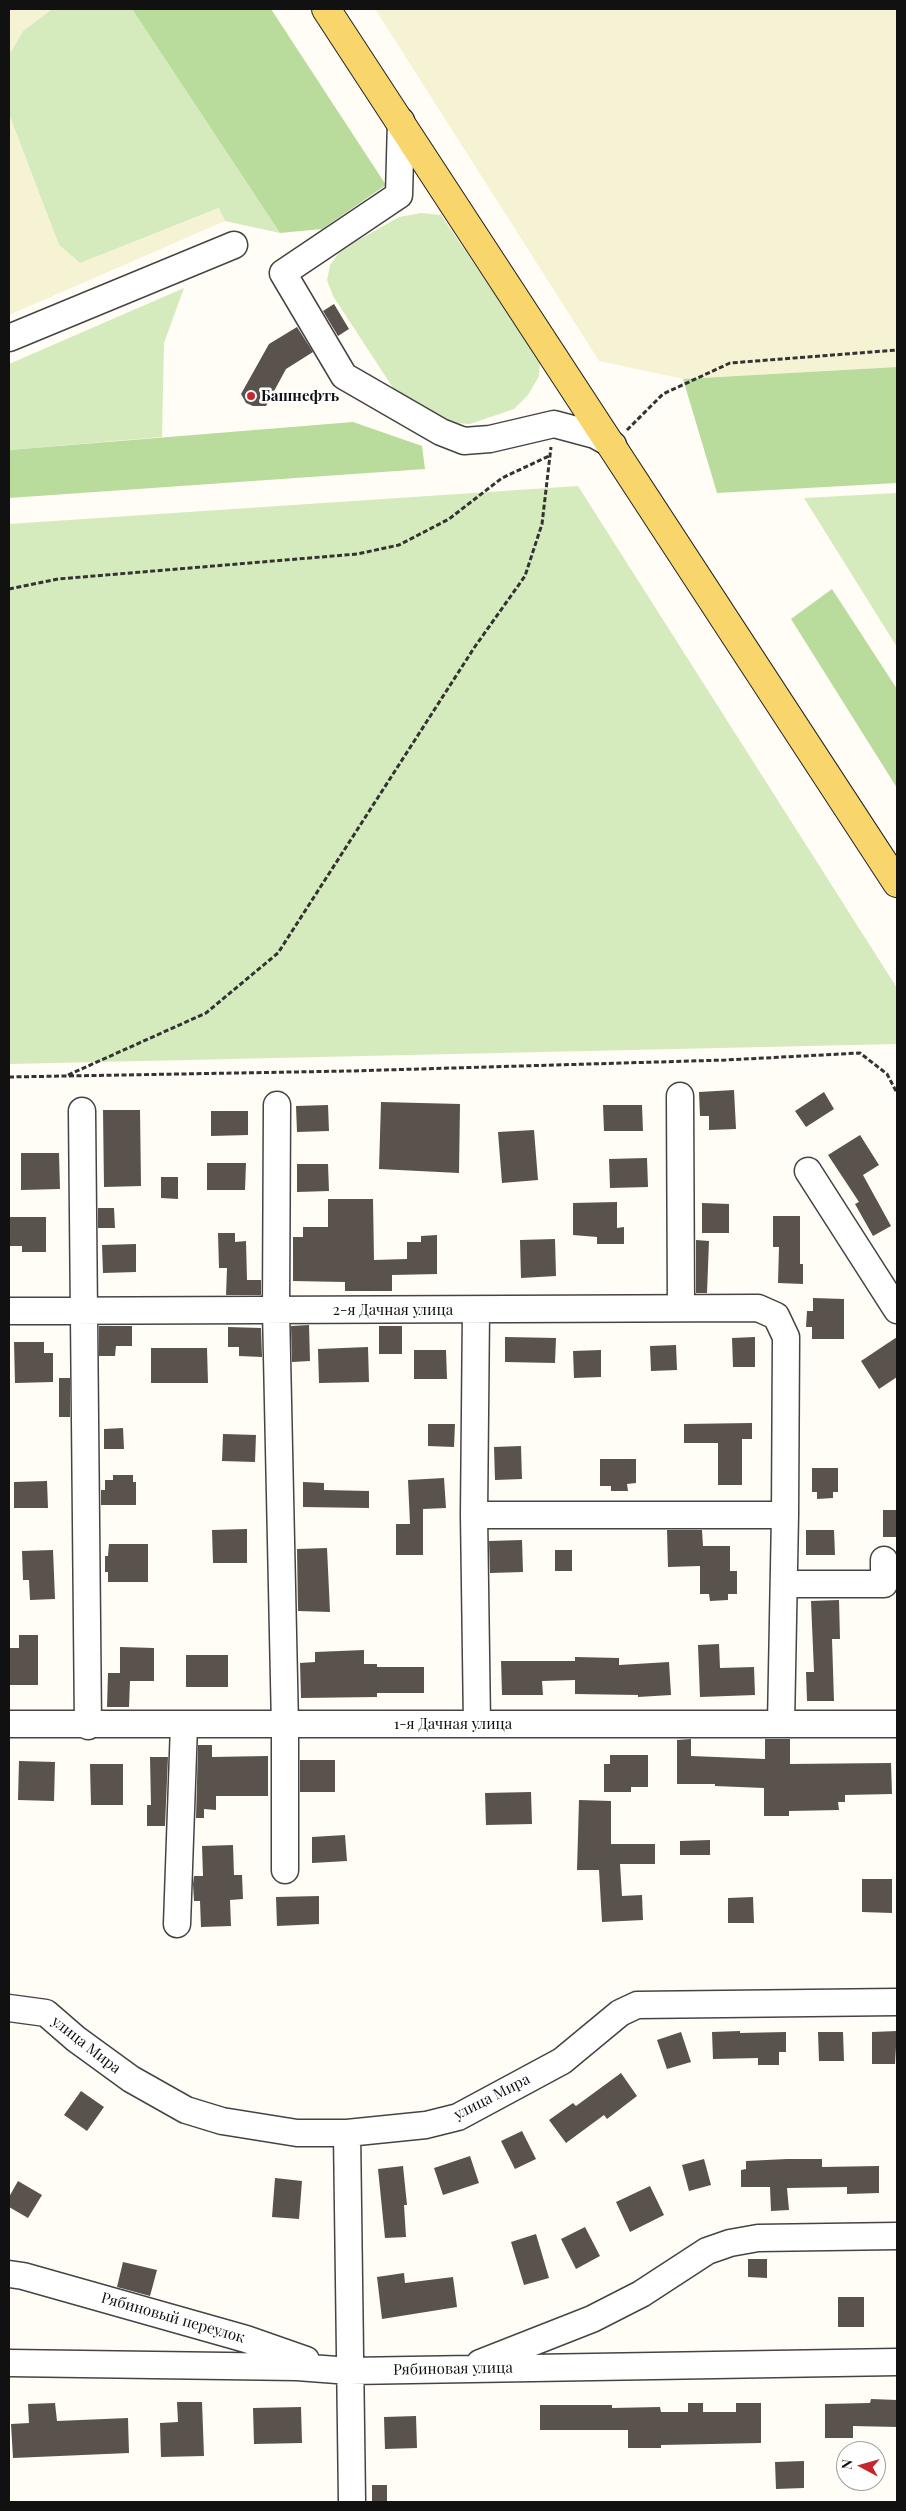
<!DOCTYPE html>
<html>
<head>
<meta charset="utf-8">
<style>
	body { margin:0 }
	#map { position:relative; width:906px; height:2511px; overflow:hidden; background:#fffdf5; font-family:"Playfair Display",serif }
	canvas { display:block }
	.frame { position:absolute; inset:0; border:10px solid #111; pointer-events:none }
	.north { position:absolute; left:836px; top:2441px; width:50px; height:50px; box-sizing:border-box; background:#fff; border:1px solid #a0a0a0; border-radius:50%; rotate:276deg; font-size:14px; font-weight:700; line-height:20px; text-align:center; color:#111 }
	.north::after { content:''; display:block; margin:auto; width:18px; height:22px; background:#c4262e; clip-path:polygon(50% 0,100% 100%,50% 72%,0 100%) }
</style>
</head>
<body>
<div id="map">
<canvas width="906" height="2511"></canvas>
<div class="frame"></div>
<div class="north">N</div>
</div>
<script>
const ctx = document.querySelector('canvas').getContext('2d');
ctx.lineJoin = 'round';
function fillPath(path, color) { ctx.fillStyle = color; ctx.fill(path, 'evenodd'); }
const toPath = rows => new Path2D(rows.map(r => 'M' + r).join(''));
function strokePath(path, color, width, dash) { ctx.strokeStyle = color; ctx.lineWidth = width; ctx.lineCap = dash ? 'butt' : 'round'; ctx.setLineDash(dash || []); ctx.stroke(path); }
function label(font, color, halo, rows, align = 'center') {
  ctx.font = font + ' "Playfair Display",serif'; ctx.lineWidth = 5; ctx.setLineDash([]); ctx.textBaseline = 'middle'; ctx.strokeStyle = halo; ctx.fillStyle = color; for (const [text, x, y, turn = 0] of rows) {
    ctx.save(); ctx.translate(x, y); ctx.rotate((+turn || 0) * Math.PI / 180); ctx.textAlign = isNaN(turn) ? turn : align; if (halo) ctx.strokeText(text, 0, 0); ctx.fillText(text, 0, 0); ctx.restore();
  }
}
fillPath(toPath([
	[9,9,52,9,23,31,9,55],
	[375,9,897,9,897,367,683,379,599,361],
	[9,114,59,245,80,263,220,208,225,221,9,315]
]), '#f6f3d4');
fillPath(toPath([
	[52,9,132,9,280,233,225,221,219,208,80,263,59,245,9,114,9,55,23,31],
	[421,213,441,215,540,361,539,376,528,395,514,409,470,424,452,423,395,391,333,296,327,280,330,265,338,254,355,242,399,217],
	[184,288,164,343,162,437,9,450,9,364],
	[578,486,897,988,897,1044,9,1064,9,524],
	[897,493,897,647,804,498]
]), '#d5ebbd');
fillPath(toPath([
	[132,9,271,9,386,185,322,229,280,233],
	[897,367,897,483,717,493,683,379],
	[353,422,422,446,425,469,9,498,9,450],
	[832,589,897,689,897,788,791,619]
]), '#b9dc9c');
fillPath(toPath([
	[334,304,349,329,338,336,323,311],
	[297,327,313,352,286,369,266,406,253,406,246,403,241,394,269,344],
	[734,1090,736,1129,709,1130,709,1116,700,1116,699,1092],
	[824,1092,834,1109,806,1127,795,1111],
	[381,1102,460,1104,459,1173,379,1169],
	[328,1105,329,1131,297,1132,296,1106],
	[603,1105,642,1105,643,1131,604,1131],
	[103,1110,140,1110,141,1186,104,1187],
	[211,1111,248,1111,248,1135,211,1136],
	[534,1130,538,1180,502,1183,498,1132],
	[860,1135,879,1165,863,1175,891,1226,873,1236,855,1204,859,1202,828,1155],
	[21,1153,59,1153,60,1189,21,1190],
	[647,1158,648,1187,610,1188,609,1159],
	[207,1163,246,1163,245,1190,207,1190],
	[297,1164,328,1164,329,1191,297,1192],
	[161,1177,178,1177,178,1199,161,1198],
	[328,1199,373,1199,374,1260,407,1259,407,1242,421,1242,421,1236,437,1235,437,1274,392,1275,392,1291,345,1291,345,1282,293,1281,293,1237,303,1237,303,1227,328,1227],
	[617,1202,617,1228,624,1227,624,1244,597,1244,597,1237,573,1235,573,1203],
	[702,1203,729,1204,729,1233,702,1233],
	[98,1208,114,1208,115,1228,98,1228],
	[773,1216,800,1216,800,1264,803,1264,803,1284,778,1283,779,1247,773,1247],
	[9,1217,46,1217,46,1252,22,1252,22,1246,9,1246],
	[218,1233,235,1233,235,1242,246,1241,247,1280,261,1280,261,1295,226,1295,227,1268,219,1268],
	[555,1239,556,1276,521,1278,520,1240],
	[696,1240,709,1241,707,1293,696,1293],
	[136,1244,136,1272,103,1273,102,1245],
	[813,1298,844,1299,844,1339,812,1339,812,1327,806,1327,807,1311,813,1311],
	[309,1325,310,1361,292,1362,291,1326],
	[99,1326,132,1326,132,1346,116,1346,115,1356,99,1356],
	[379,1326,402,1326,402,1354,379,1354],
	[228,1327,261,1328,262,1357,239,1356,239,1347,228,1347],
	[505,1337,556,1338,555,1363,505,1362],
	[755,1337,755,1367,733,1367,732,1338],
	[897,1337,897,1377,879,1389,861,1361],
	[14,1342,44,1342,44,1353,53,1353,53,1382,15,1383],
	[676,1345,677,1370,651,1371,650,1346],
	[368,1347,369,1382,319,1383,318,1349],
	[151,1348,207,1348,208,1383,151,1383],
	[414,1350,446,1350,447,1379,414,1379],
	[601,1350,601,1377,574,1378,573,1351],
	[59,1378,70,1378,70,1417,59,1417],
	[752,1423,752,1439,742,1439,742,1485,718,1485,718,1443,684,1443,684,1424],
	[428,1424,455,1424,454,1447,428,1446],
	[123,1428,124,1449,104,1449,104,1429],
	[223,1434,256,1435,255,1462,222,1461],
	[521,1446,522,1479,495,1480,494,1447],
	[600,1459,636,1459,636,1483,627,1484,628,1491,611,1491,611,1486,600,1486],
	[812,1468,838,1468,838,1492,833,1492,833,1498,817,1499,817,1492,812,1492],
	[113,1475,133,1475,133,1482,136,1482,136,1505,101,1505,101,1490,105,1490,105,1480,113,1480],
	[444,1478,446,1508,423,1509,423,1555,396,1555,396,1524,410,1524,408,1480],
	[47,1481,48,1508,14,1508,14,1482],
	[303,1482,324,1483,324,1490,369,1491,369,1508,303,1507],
	[883,1510,897,1510,897,1537,883,1537],
	[247,1529,247,1563,213,1563,212,1530],
	[667,1530,702,1530,703,1546,730,1546,730,1571,737,1571,737,1594,728,1594,728,1600,710,1601,709,1594,700,1594,700,1566,668,1567],
	[806,1530,834,1530,835,1555,806,1555],
	[522,1540,523,1572,490,1573,489,1541],
	[109,1544,148,1544,148,1582,108,1582,108,1572,105,1572,105,1556,108,1556],
	[327,1548,330,1612,298,1611,297,1549],
	[53,1550,55,1599,30,1600,29,1580,23,1580,22,1551],
	[555,1550,572,1550,572,1571,555,1571],
	[839,1600,840,1639,832,1639,834,1701,807,1701,806,1672,814,1672,811,1601],
	[19,1635,38,1635,38,1685,9,1685,9,1648,19,1648],
	[719,1644,720,1668,754,1667,755,1695,700,1697,698,1645],
	[120,1647,154,1648,154,1681,130,1681,129,1707,107,1707,108,1673,120,1673],
	[364,1650,364,1664,377,1664,377,1667,424,1667,424,1693,377,1693,377,1697,301,1698,300,1663,315,1662,315,1652],
	[186,1655,228,1655,228,1687,186,1687],
	[575,1657,619,1658,619,1665,669,1662,671,1695,638,1697,638,1695,575,1694,575,1680,542,1681,543,1695,502,1695,501,1661,575,1661],
	[691,1739,691,1756,765,1759,765,1739,790,1739,790,1764,891,1763,892,1794,845,1795,845,1802,838,1802,839,1810,789,1811,789,1816,764,1816,764,1788,715,1786,715,1784,677,1784,677,1740],
	[198,1745,212,1745,212,1757,268,1756,268,1796,216,1796,216,1810,204,1809,204,1818,196,1818],
	[610,1755,648,1755,648,1787,631,1787,631,1792,604,1792,604,1764,610,1764],
	[150,1757,168,1757,165,1826,147,1826,147,1805,151,1805],
	[300,1760,335,1760,335,1792,300,1792],
	[19,1761,55,1762,54,1801,18,1800],
	[90,1764,123,1764,123,1805,91,1805],
	[531,1792,532,1824,486,1825,485,1793],
	[579,1800,611,1801,611,1844,655,1844,655,1864,620,1864,622,1896,642,1895,643,1920,602,1922,599,1870,577,1870],
	[345,1835,347,1861,312,1863,312,1837],
	[710,1840,710,1855,680,1855,680,1841],
	[233,1845,234,1875,242,1875,243,1899,230,1900,231,1926,201,1927,200,1901,194,1901,193,1884,194,1876,203,1876,202,1846],
	[862,1879,892,1879,892,1913,862,1912],
	[319,1896,319,1924,277,1926,276,1897],
	[753,1897,754,1923,728,1923,728,1898],
	[740,2031,740,2033,786,2032,786,2052,779,2052,779,2065,758,2065,758,2058,713,2059,712,2032],
	[897,2031,895,2064,872,2064,872,2032],
	[681,2032,691,2062,667,2069,657,2040],
	[818,2032,843,2032,844,2061,819,2061],
	[621,2073,637,2096,607,2119,604,2115,566,2143,549,2120,573,2103,576,2106],
	[81,2091,104,2107,87,2131,64,2115],
	[522,2131,536,2159,515,2169,501,2141],
	[470,2156,479,2183,443,2195,434,2168],
	[704,2159,711,2185,689,2191,682,2165],
	[787,2159,822,2159,822,2167,879,2166,879,2193,847,2194,847,2187,787,2188,789,2210,771,2211,770,2187,741,2187,741,2170,746,2169,746,2161],
	[403,2166,407,2205,404,2205,406,2237,385,2238,378,2169],
	[275,2178,302,2181,299,2219,272,2217],
	[18,2181,42,2195,28,2218,9,2207,9,2197],
	[650,2186,664,2215,630,2232,616,2202],
	[585,2227,600,2256,576,2269,561,2239],
	[536,2234,549,2278,524,2285,511,2242],
	[748,2259,767,2259,767,2278,748,2277],
	[123,2262,157,2270,150,2296,117,2287],
	[404,2273,405,2283,453,2277,457,2307,382,2319,377,2277],
	[838,2297,864,2297,864,2327,838,2327],
	[871,2399,897,2400,897,2427,853,2426,853,2438,825,2438,825,2404,870,2403],
	[177,2402,202,2402,204,2456,161,2457,160,2423,178,2422],
	[55,2403,57,2421,128,2418,129,2453,13,2458,11,2424,29,2423,28,2404],
	[688,2403,703,2403,703,2412,736,2412,736,2403,761,2403,761,2443,661,2445,661,2448,628,2448,628,2430,540,2430,540,2405,612,2405,612,2408,660,2407,661,2412,688,2412],
	[301,2407,302,2443,254,2444,253,2408],
	[416,2416,417,2448,385,2449,384,2417],
	[804,2461,804,2488,776,2489,775,2462],
	[372,2485,387,2485,387,2502,372,2502]
]), '#5a524d');
const minor = toPath([
	[401,121,399,195,283,273,344,376,441,432,464,441,490,439,554,424,595,435,613,445],
	[9,338,234,245],
	[680,1096,681,1308],
	[277,1105,276,1310,285,1726,285,1870],
	[82,1111,88,1726],
	[808,1171,897,1310],
	[476,1310,474,1515,477,1724],
	[9,1311,758,1308,776,1316,786,1337,785,1515,781,1724],
	[474,1515,785,1515],
	[784,1584,884,1584,884,1560],
	[9,1724,897,1724],
	[177,1924,184,1725],
	[9,2008,46,2013,76,2039,131,2079,186,2110,222,2121,297,2133,347,2133,426,2125,458,2117,562,2061,620,2013,637,2005,897,2002],
	[347,2133,352,2502],
	[9,2274,23,2276,246,2339,306,2360],
	[9,2363,297,2367,350,2371,897,2362],
	[480,2363,592,2319,641,2294,707,2251,730,2243,758,2238,897,2236]
]);
const major = toPath([
	[326,9,897,883]
]);
strokePath(minor, '#444', 29);
strokePath(major, '#222', 30);
strokePath(toPath([
	[627,430,663,394,730,363,897,350],
	[9,589,58,579,357,554,399,545,449,519,502,478,549,456],
	[68,1075,206,1013,278,953,474,648,525,576,542,524,551,447],
	[9,1077,350,1071,726,1060,860,1053,887,1074,897,1093]
]), '#333', 3, [5, 2.5]);
strokePath(minor, '#fff', 26);
strokePath(major, '#f9d66b', 28);
for (const [x, y, r, color] of [
	[251,396,5,"#c4262e"]
]) { const dot = new Path2D(); dot.arc(x, y, r, 0, 2 * Math.PI); ctx.fillStyle = color; ctx.fill(dot); strokePath(dot, '#fff', 2); }
label('bold 15px', '#111', '#fff', [
	["Башнефть",261,396]
], 'left');
label('15px', '#111', '#fff', [
	["2-я Дачная улица",393,1310],
	["1-я Дачная улица",453,1724],
	["улица Мира",86,2045,38],
	["улица Мира",492,2097,-27],
	["Рябиновый переулок",173,2318,16],
	["Рябиновая улица",453,2369,-1]
]);
</script>
</body>
</html>
